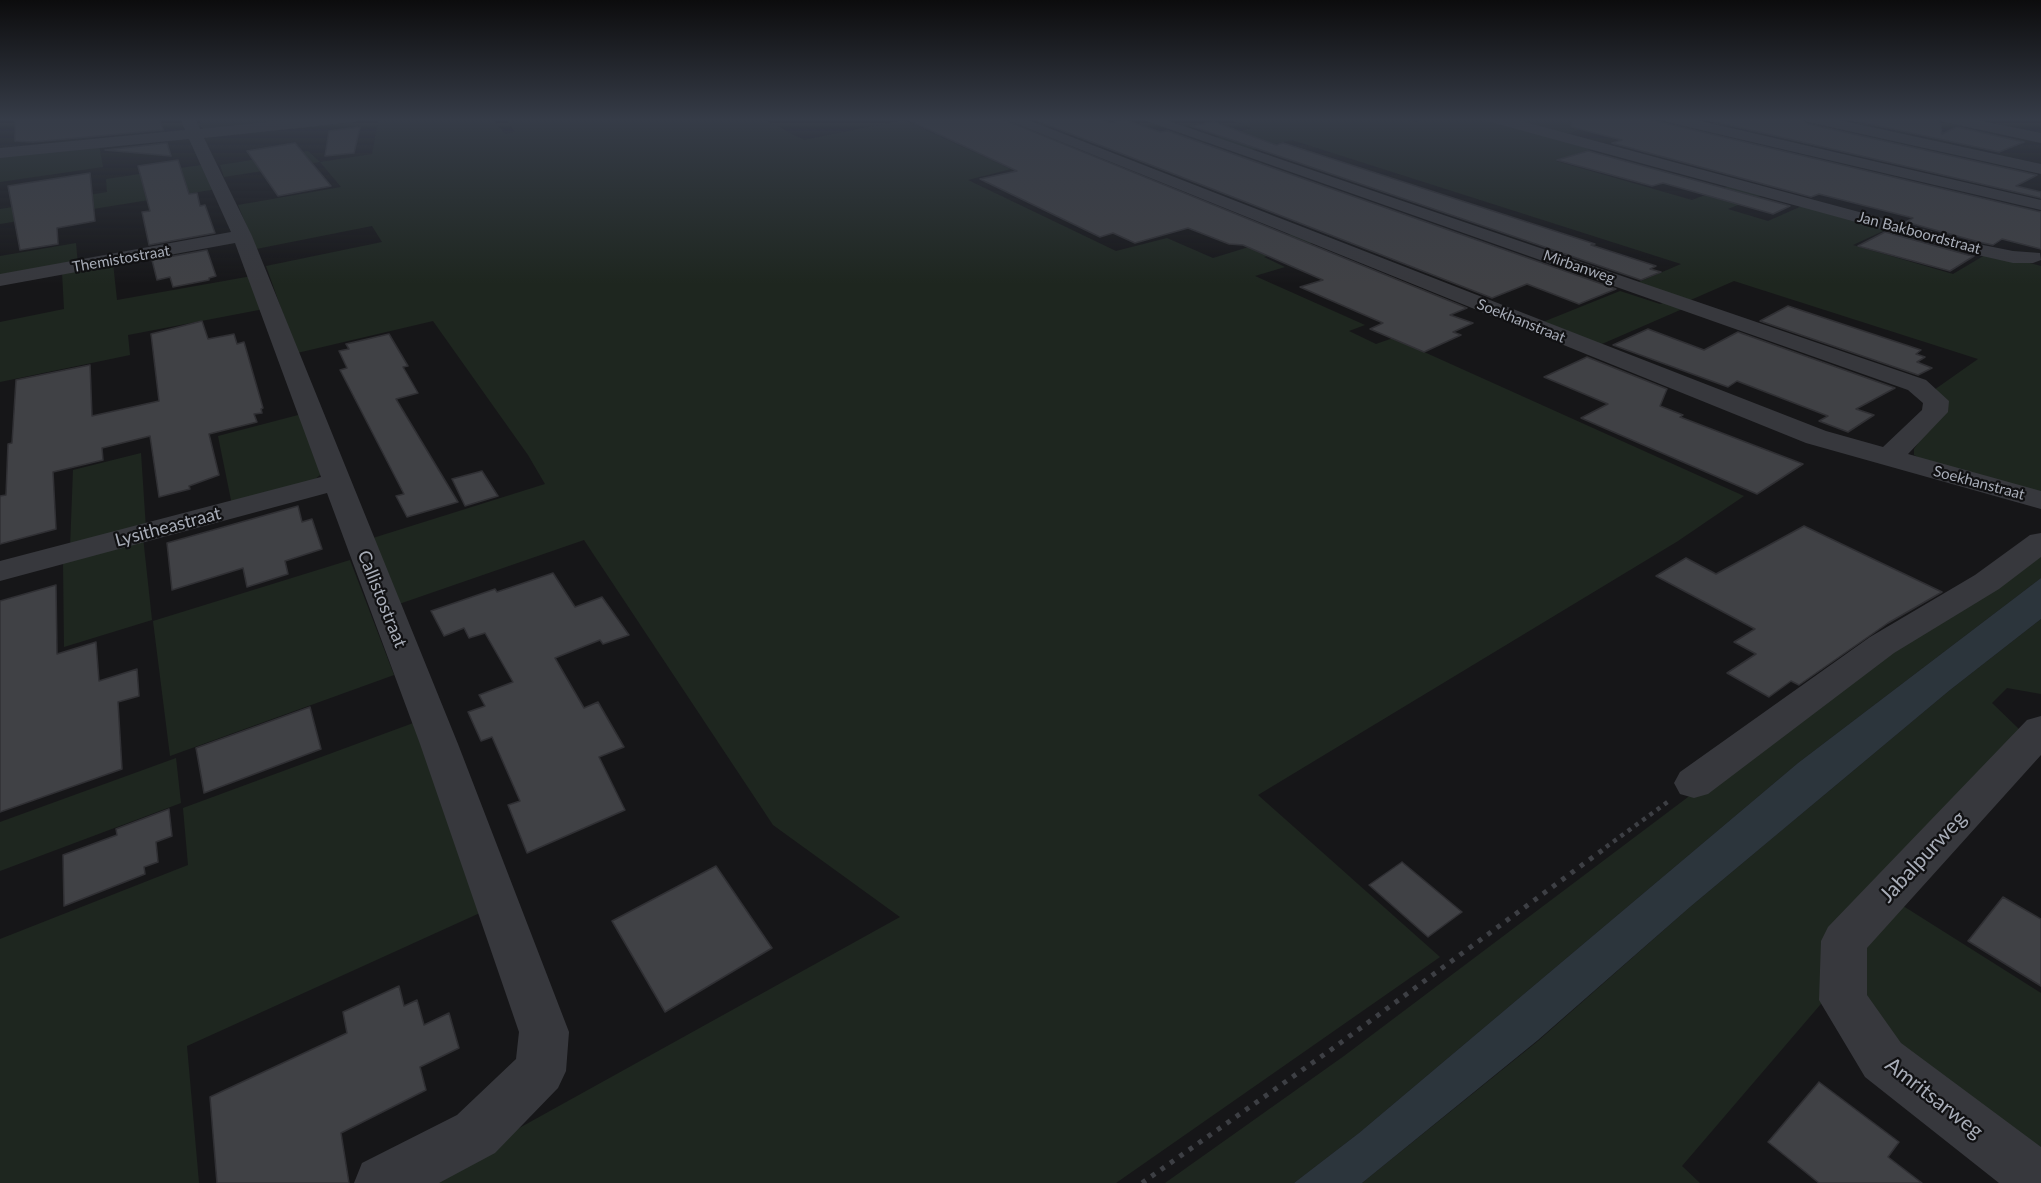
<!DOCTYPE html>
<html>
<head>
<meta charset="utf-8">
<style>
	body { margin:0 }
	canvas { display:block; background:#161618 }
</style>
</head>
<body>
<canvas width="2041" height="1183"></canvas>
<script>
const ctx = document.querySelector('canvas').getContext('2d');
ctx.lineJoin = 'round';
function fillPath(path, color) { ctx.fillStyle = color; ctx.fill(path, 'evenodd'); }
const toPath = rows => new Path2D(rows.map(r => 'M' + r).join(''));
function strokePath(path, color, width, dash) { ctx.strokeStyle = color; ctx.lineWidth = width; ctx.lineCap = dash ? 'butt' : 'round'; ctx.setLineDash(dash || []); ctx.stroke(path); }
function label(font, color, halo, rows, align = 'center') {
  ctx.font = font + ' Lato,sans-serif'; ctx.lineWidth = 4.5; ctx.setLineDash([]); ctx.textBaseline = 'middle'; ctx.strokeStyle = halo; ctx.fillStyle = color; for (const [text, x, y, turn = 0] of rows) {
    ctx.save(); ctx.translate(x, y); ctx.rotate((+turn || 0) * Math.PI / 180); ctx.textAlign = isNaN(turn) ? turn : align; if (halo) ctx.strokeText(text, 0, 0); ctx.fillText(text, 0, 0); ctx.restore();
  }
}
fillPath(toPath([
	[198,118,339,118,203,130],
	[379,118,492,118,505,134,515,132,506,118,761,118,804,140,904,120,1011,169,968,180,1116,251,1167,238,1213,258,1294,233,1316,242,1264,257,1285,267,1255,276,1365,325,1349,331,1376,344,1393,338,1744,496,1678,541,1258,795,1440,957,1116,1183,420,1183,900,917,773,825,584,540,399,604,373,538,545,484,528,455,433,321,297,353,266,266,382,242,372,226,256,249,238,205,341,187,320,162,224,177,220,165,308,151,320,162,372,154],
	[1225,118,1402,118,1416,122,1430,118,1495,118,1600,146,1556,161,1692,200,1737,183,1770,192,1728,209,1768,221,1811,202,1896,225,1853,245,1953,274,1990,252,2041,266,2041,495,1927,462,1914,455,1914,449,1921,439,1934,390,1978,359,1734,281,1686,302,1634,284,1681,264,1292,140,1248,151,1211,139,1253,128],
	[1506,118,1622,118,1566,134],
	[99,145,103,167,0,182,0,157],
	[208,164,217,189,0,224,0,209,107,192,106,179],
	[76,243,78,265,0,278,0,256],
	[113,263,117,300,252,276,264,309,128,335,130,355,0,382,0,322,64,309,62,272],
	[1620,291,1660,304,1668,301,1687,307,1595,347,1538,324],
	[302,414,321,470,320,475,313,481,232,505,218,436],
	[141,453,146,529,70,549,73,470],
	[143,537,152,620,64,647,63,560],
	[2041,551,2041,578,1798,763,1359,1133,1294,1183,1165,1183,1344,1056,1882,651],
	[350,560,394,675,170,756,153,621],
	[2041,619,2041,694,2007,688,1992,703,2019,729,1832,991,1682,1166,1700,1183,1362,1183,1538,1041,1690,907,1950,690],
	[416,722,482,912,187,1046,199,1183,0,1183,0,939,188,865,183,808],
	[176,758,181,803,0,871,0,822],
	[1900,904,2041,993,2041,1152,1911,1062,1860,1007,1854,962]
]), '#1e261f');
fillPath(toPath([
	[2041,578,2041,619,1950,690,1690,907,1538,1040,1362,1183,1294,1183,1359,1133,1798,763]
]), '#2c353c');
const building = toPath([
	[15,118,159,118,163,130,33,142,15,141,15,118],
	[904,118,1000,118,1467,308,1450,315,1473,323,1453,332,1461,335,1424,352,1370,329,1383,323,1300,287,1323,280,1243,245,1229,244,1188,228,1135,243,1113,233,1100,237,980,179,1017,171,904,118],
	[1030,118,1098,118,1110,123,1125,120,1160,132,1168,131,1616,289,1579,304,1527,284,1492,298,1030,118],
	[1572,118,1643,118,2041,212,2041,249,2002,239,1993,245,1979,242,1906,222,1913,218,1819,194,1811,197,1612,143,1622,140,1571,127,1572,118],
	[1699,118,1799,118,1808,124,2037,175,2016,186,2041,192,2041,198,1699,118],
	[1842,118,1935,118,1940,122,1942,134,1957,127,2024,142,1999,152,1842,118],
	[1214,122,1276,145,1283,143,1595,244,1591,245,1656,266,1650,269,1661,272,1641,280,1191,126,1214,122],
	[360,127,354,153,325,156,329,131,360,127],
	[167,143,171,156,105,150,167,143],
	[295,143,331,186,278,196,247,151,295,143],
	[1588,151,1790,206,1773,214,1663,183,1652,186,1557,160,1588,151],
	[178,160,189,194,197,193,200,206,205,205,215,233,149,245,142,212,150,211,138,166,178,160],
	[90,173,95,221,57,228,58,244,20,250,8,186,90,173],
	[1885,232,1968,255,1974,256,1950,271,1858,246,1885,232],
	[207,250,216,276,209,278,209,280,173,287,170,277,157,280,152,260,207,250],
	[1788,306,1921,350,1916,354,1925,357,1917,362,1932,368,1918,375,1760,321,1788,306],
	[202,321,208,339,234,334,237,344,244,342,263,408,261,409,262,413,254,414,257,422,209,434,219,475,189,486,190,489,159,497,150,436,102,448,103,460,53,472,56,529,0,544,0,496,6,495,8,444,12,443,16,380,90,365,92,416,159,401,151,334,202,321],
	[1648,329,1704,350,1738,332,1895,388,1856,409,1874,415,1848,432,1819,421,1828,416,1737,381,1728,387,1613,345,1648,329],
	[389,334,408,366,403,367,418,393,396,399,458,502,407,517,396,496,404,494,340,370,347,368,339,351,349,349,346,344,389,334],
	[1587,357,1667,389,1660,406,1683,415,1680,417,1803,464,1757,494,1581,418,1608,404,1544,377,1587,357],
	[482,471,498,496,465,506,452,479,482,471],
	[298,506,302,522,312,519,322,549,285,561,288,574,247,587,243,568,172,590,167,543,298,506],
	[1804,526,1942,592,1888,623,1799,685,1791,681,1769,697,1727,673,1756,654,1734,642,1755,629,1656,576,1686,558,1716,574,1804,526],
	[553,573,575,607,602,597,629,635,603,644,600,640,555,658,584,708,598,702,624,747,599,757,625,810,527,853,508,805,520,801,492,737,481,741,468,712,485,706,479,695,513,682,485,633,469,638,464,628,444,636,431,611,495,589,497,592,553,573],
	[56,585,57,654,96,642,99,681,137,669,139,696,118,702,122,769,0,812,0,601,56,585],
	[310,707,321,749,204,793,196,748,310,707],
	[169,809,172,836,156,842,158,862,144,867,145,874,64,906,63,855,117,835,116,829,169,809],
	[1402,862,1462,912,1428,937,1369,885,1402,862],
	[716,866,772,948,665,1012,612,921,716,866],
	[2003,897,2041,919,2041,986,1968,941,2003,897],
	[399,986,404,1006,417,1000,424,1025,449,1013,459,1048,420,1067,426,1090,341,1133,349,1183,217,1183,210,1097,347,1033,343,1012,399,986],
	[1819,1082,1899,1142,1888,1157,1922,1183,1819,1183,1768,1142,1819,1082]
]);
fillPath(building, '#404145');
strokePath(building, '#303034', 1.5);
strokePath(toPath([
	[1606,847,1669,801]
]), '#3d3f44', 4.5, [4, 5]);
strokePath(toPath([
	[1142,1183,1332,1049,1608,846]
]), '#3d3f44', 5, [4.5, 7]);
fillPath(toPath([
	[180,118,195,118,200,129,306,118,362,118,355,122,204,138,252,236,458,744,569,1032,566,1071,558,1088,495,1153,439,1183,354,1183,362,1163,457,1115,516,1059,519,1032,420,744,327,493,0,581,0,561,321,477,235,243,0,286,0,274,231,232,189,139,0,158,0,148,185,130,180,118],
	[1002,118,1023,118,1826,431,1883,447,1922,410,1923,403,1908,390,1138,118,1160,118,1926,380,1949,401,1948,412,1908,454,2041,491,2041,509,1806,443,1002,118],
	[1485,118,1510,118,1978,244,2013,251,2040,253,2041,260,2033,263,2013,263,1969,253,1487,121,1485,118],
	[1660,118,1688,118,2041,200,2041,210,1667,122,1660,118],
	[1801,118,1830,118,2041,164,2041,174,1808,122,1801,118],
	[1937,118,1967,118,2041,133,2041,143,1944,122,1937,118],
	[2041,533,2041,557,1999,589,1894,653,1708,794,1694,798,1680,794,1674,783,1680,772,1870,637,1975,575,2030,535,2041,533],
	[2041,716,2041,755,1867,948,1867,995,1901,1043,2041,1147,2041,1183,1999,1183,1865,1077,1819,1000,1821,941,1828,927,2027,720,2041,716]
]), '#37383d');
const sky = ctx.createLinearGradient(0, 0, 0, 284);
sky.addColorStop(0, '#0c0c0d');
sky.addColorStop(0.42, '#363c48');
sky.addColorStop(1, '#363c4800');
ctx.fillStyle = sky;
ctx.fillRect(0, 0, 2041, 284);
label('15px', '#a8adb8', '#111113', [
	["Jan Bakboordstraat",1919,233,15],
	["Themistostraat",121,259,-10],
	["Mirbanweg",1579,267,19],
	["Soekhanstraat",1521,321,22],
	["Soekhanstraat",1979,483,15]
]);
label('18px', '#a8adb8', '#111113', [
	["Lysitheastraat",168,527,-15],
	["Callistostraat",382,599,68]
]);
label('21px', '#a8adb8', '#111113', [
	["Jabalpurweg",1923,857,-47],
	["Amritsarweg",1934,1098,38]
]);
</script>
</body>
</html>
